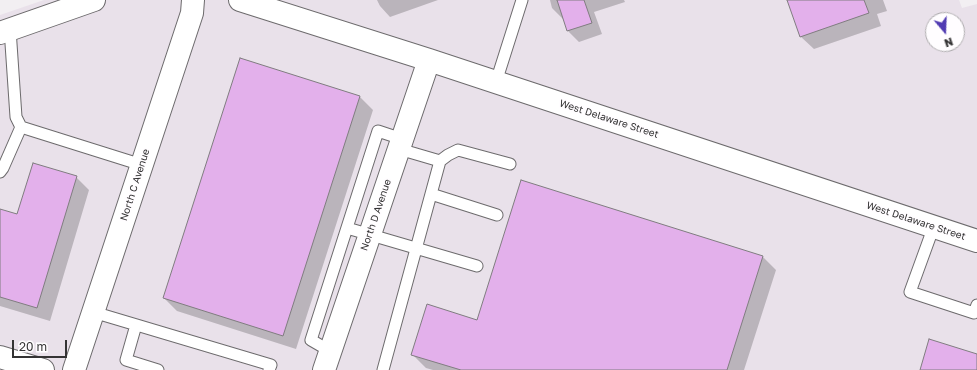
<!DOCTYPE html>
<html>
<head>
<meta charset="utf-8">
<style>
	body { margin:0 }
	#map { position:relative; width:977px; height:370px; overflow:hidden; background:#f2eff2; font-family:"Golos Text",sans-serif }
	canvas { display:block }
	.north { position:absolute; left:925px; top:12px; width:40px; height:40px; box-sizing:border-box; background:#fffdff; border:1px solid #aeacae; border-radius:50%; rotate:161deg; font-size:11px; font-weight:700; line-height:16px; text-align:center; color:#343334 }
	.north::after { content:''; display:block; margin:auto; width:14px; height:18px; background:#513bb2; clip-path:polygon(50% 0,100% 100%,50% 72%,0 100%) }
	.scale { position:absolute; left:12px; top:340px; width:55px; height:18px; box-sizing:border-box; border:2px solid #343334; border-top:0; padding-left:5px; font-size:12px; line-height:14px; white-space:nowrap; color:#343334; -webkit-text-stroke:3px #fffdff; paint-order:stroke }
</style>
</head>
<body>
<div id="map">
<canvas width="977" height="370"></canvas>
<div class="north">N</div>
<div class="scale">20 m</div>
</div>
<script>
const ctx = document.querySelector('canvas').getContext('2d');
ctx.lineJoin = 'round';
function fillPath(path, color) { ctx.fillStyle = color; ctx.fill(path, 'evenodd'); }
const toPath = rows => new Path2D(rows.map(r => 'M' + r).join(''));
function strokePath(path, color, width, dash) { ctx.strokeStyle = color; ctx.lineWidth = width; ctx.lineCap = dash ? 'butt' : 'round'; ctx.setLineDash(dash || []); ctx.stroke(path); }
function label(font, color, halo, rows, align = 'center') {
  ctx.font = font + ' "Golos Text",sans-serif'; ctx.lineWidth = 3.5; ctx.setLineDash([]); ctx.textBaseline = 'middle'; ctx.strokeStyle = halo; ctx.fillStyle = color; for (const [text, x, y, turn = 0] of rows) {
    ctx.save(); ctx.translate(x, y); ctx.rotate((+turn || 0) * Math.PI / 180); ctx.textAlign = isNaN(turn) ? turn : align; if (halo) ctx.strokeText(text, 0, 0); ctx.fillText(text, 0, 0); ctx.restore();
  }
}
fillPath(toPath([
	[44,0,959,0,962,8,977,4,977,370,0,370,0,15],
	[933,20,957,20,957,44,933,44]
]), '#e9e1ea');
fillPath(toPath([
	[377,0,438,0,390,17,380,6],
	[550,0,624,0,625,2,594,12,602,34,579,42,568,31,563,19,552,8],
	[788,0,883,0,887,11,877,14,881,26,814,49,800,36],
	[360,97,373,110,296,349,177,311,164,298],
	[76,177,89,190,50,321,0,306,0,210,18,215],
	[763,257,776,270,744,370,433,370,426,368,412,354,478,321]
]), '#0003');
const building = toPath([
	[557,0,584,0,592,23,567,31,557,0],
	[787,0,864,0,869,13,800,37,787,0],
	[240,58,360,96,283,336,163,298,240,58],
	[33,163,77,176,37,308,0,297,0,209,17,214,33,163],
	[521,180,763,256,727,370,461,370,411,355,427,304,477,320,521,180],
	[929,339,977,354,977,370,920,370,929,339]
]);
fillPath(building, '#e3b0eb');
strokePath(building, '#807d80', 1);
const service = toPath([
	[10,29,16,117,21,127,142,165],
	[496,82,522,0],
	[440,161,448,155,458,150,510,164],
	[0,172,3,168,21,127],
	[431,194,497,215],
	[934,226,910,292,974,313,977,305],
	[347,228,477,266],
	[93,312,271,365,269,370],
	[136,325,126,360,158,370],
	[330,351,311,340,378,131,402,139],
	[383,370,440,161,399,149]
]);
const minor = toPath([
	[240,0,429,60,977,241],
	[0,33,94,0],
	[0,357,43,370],
	[74,370,192,13,193,0],
	[324,370,429,60]
]);
strokePath(service, '#6d6b6d', 13);
strokePath(minor, '#6d6b6d', 24);
strokePath(service, '#fff', 11);
strokePath(minor, '#fff', 22);
label('10px', '#343334', '#fffdff', [
	["West Delaware Street",609,119,18],
	["North C Avenue",135,185,-72],
	["North D Avenue",376,215,-71],
	["West Delaware Street",916,221,18]
]);
</script>
</body>
</html>
